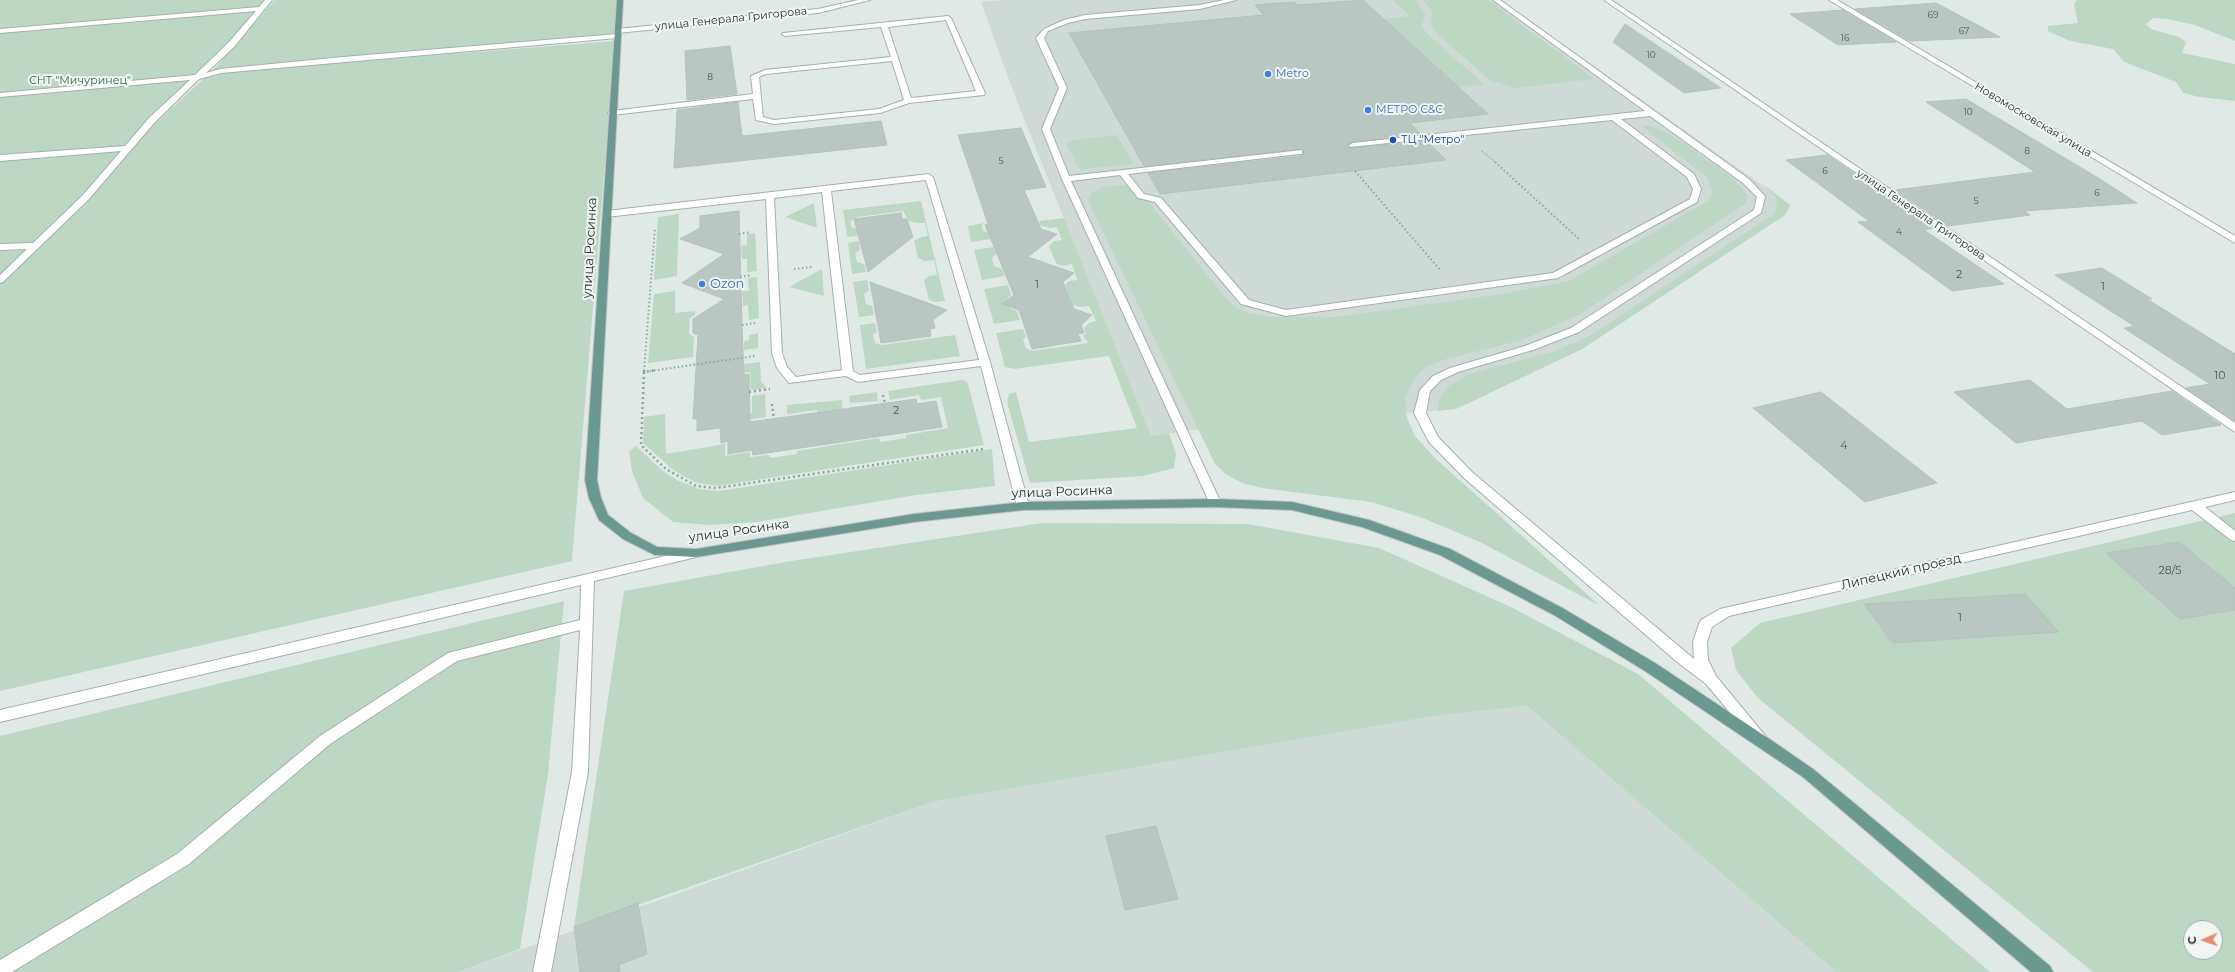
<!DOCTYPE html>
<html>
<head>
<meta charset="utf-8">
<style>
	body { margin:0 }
	#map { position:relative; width:2235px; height:972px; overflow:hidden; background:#e1e9e6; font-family:Montserrat,sans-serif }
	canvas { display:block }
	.north { position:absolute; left:2183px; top:920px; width:40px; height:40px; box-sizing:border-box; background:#f1f6f4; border:1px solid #9faaa7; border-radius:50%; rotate:268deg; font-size:11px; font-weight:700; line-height:16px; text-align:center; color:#233733 }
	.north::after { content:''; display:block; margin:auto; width:14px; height:18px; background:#e08e68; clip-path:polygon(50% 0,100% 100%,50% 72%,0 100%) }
</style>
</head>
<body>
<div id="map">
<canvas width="2235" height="972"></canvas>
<div class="north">С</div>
</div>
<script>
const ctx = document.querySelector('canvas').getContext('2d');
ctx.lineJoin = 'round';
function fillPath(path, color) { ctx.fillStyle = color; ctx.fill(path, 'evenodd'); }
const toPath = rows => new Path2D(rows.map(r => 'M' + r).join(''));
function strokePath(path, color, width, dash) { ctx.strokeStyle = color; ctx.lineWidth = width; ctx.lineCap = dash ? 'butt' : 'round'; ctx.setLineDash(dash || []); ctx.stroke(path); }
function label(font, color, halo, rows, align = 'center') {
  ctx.font = font + ' Montserrat,sans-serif'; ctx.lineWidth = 4; ctx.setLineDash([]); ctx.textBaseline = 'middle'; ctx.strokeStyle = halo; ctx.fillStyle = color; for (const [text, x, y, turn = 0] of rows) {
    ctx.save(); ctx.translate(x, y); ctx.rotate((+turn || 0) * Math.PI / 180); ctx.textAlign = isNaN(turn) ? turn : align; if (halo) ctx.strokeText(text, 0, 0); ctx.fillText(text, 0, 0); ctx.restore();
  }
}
fillPath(toPath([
	[1004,0,1501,0,1790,205,1785,215,1582,349,1456,409,1184,431,1151,436,1016,99,981,2],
	[1527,706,1836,972,458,972,933,802,1434,716]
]), '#cfd9d5');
fillPath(toPath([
	[0,0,269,0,132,145,214,69,275,0,621,0,620,33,325,58,321,64,615,41,572,561,0,691],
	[1393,0,1415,0,1425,13,1422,26,1427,34,1484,84,1459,87,1384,19,1410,16],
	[1423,0,1488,0,1594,79,1515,88,1490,80,1437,34,1431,24,1432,11],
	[2077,0,2235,0,2235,41,2195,25,2167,19,2153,18,2146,24,2151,29,2179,37,2186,42,2182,53,2235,64,2235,101,2199,97,2183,93,2176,82,2124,62,2113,49,2070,41,2048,31,2048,26,2078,23,2074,4],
	[1640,125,1651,126,1672,135,1732,178,1746,193,1747,198,1745,204,1579,315,1522,340,1446,359,1426,367,1414,379,1405,397,1407,418,1415,436,1435,458,1600,606,1480,542,1420,517,1371,502,1262,488,1242,483,1227,475,1215,464,1089,203,1089,197,1093,192,1101,188,1124,185,1138,189,1225,297,1234,306,1248,313,1269,317,1337,317,1502,294,1569,281,1708,201,1713,193,1708,178],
	[1117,135,1134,164,1083,169,1078,167,1067,145,1068,142,1073,140],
	[1762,183,1790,205,1785,215,1582,349,1456,409,1437,411,1440,396,1450,385,1467,375,1555,351,1590,336,1774,214,1777,206,1776,197],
	[921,201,945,301,935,302,929,300,924,280,929,276,937,275,934,260,925,261,918,258,914,241,921,237,928,236,925,223,917,223,909,221,903,211,858,217,851,221,851,227,857,229,858,236,847,237,843,210],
	[814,203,817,228,785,217],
	[679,214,677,276,654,280,658,217],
	[1064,218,1151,436,1169,433,1176,454,1174,468,1143,476,1030,483,1007,402,1009,394,1016,392,1029,442,1137,428,1109,356,1014,369,1005,367,996,333,1023,329,1026,337,1023,340,1026,348,1033,351,1088,343,1083,335,1086,334,1084,328,1089,323,1096,321,1089,306,1080,307,1073,305,1065,285,1069,281,1077,280,1072,264,1062,266,1056,263,1049,246,1054,241,1062,240,1057,227,1049,228,1040,225,1039,221],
	[985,223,982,225,983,231,989,233,991,239,971,242,968,226],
	[755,233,757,271,747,272,747,259,742,259,741,246,747,245,747,234],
	[859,241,860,250,855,253,857,262,864,264,866,272,852,274,848,243],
	[994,247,996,254,992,258,994,266,1002,269,1005,276,982,280,974,250],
	[822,269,824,296,789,287],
	[757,277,759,318,749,320,748,305,743,306,742,291,749,291,748,278],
	[867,280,869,290,864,294,866,304,872,306,874,315,859,317,853,282],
	[1008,285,1011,295,1007,299,1011,309,1017,311,1020,320,994,324,984,289],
	[675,291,675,313,695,311,695,315,690,318,689,334,694,337,693,357,648,363,654,294],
	[875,323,877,332,873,335,875,343,882,345,955,335,960,356,866,369,860,325],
	[758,333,758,348,744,350,744,341,749,340,749,335],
	[760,362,761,381,767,388,751,390,750,372,744,373,744,364],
	[962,380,966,381,968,384,984,445,717,486,697,483,683,476,671,468,643,443,644,417,665,414,666,454,725,444,725,456,750,452,750,457,769,455,770,458,797,454,797,451,879,438,880,442,906,438,906,435,948,428,941,397,921,400,919,395,890,400,888,391],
	[877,392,878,401,850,403,849,396],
	[765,394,766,417,747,420,747,414,752,413,752,396],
	[842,400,843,412,817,415,817,410,787,414,787,405],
	[636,446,663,471,677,480,699,489,719,491,992,449,995,486,916,495,757,522,708,525,673,522,643,498,632,471,629,451],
	[2235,513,2235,972,2093,972,1758,698,1736,670,1731,648,1760,623],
	[2191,928,2215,928,2215,952,2191,952],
	[1042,523,1248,524,1379,548,1511,607,1638,674,1990,972,1836,972,1527,706,1434,716,933,802,574,927,624,591,791,561],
	[564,601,548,774,520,949,458,972,0,972,0,736]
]), '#bcd8c5');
const building = toPath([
	[1363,0,1488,114,1410,123,1420,134,1353,142,1348,145,1349,148,1427,141,1446,160,1160,194,1148,173,1302,156,1304,150,1302,149,1144,166,1069,33,1264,15,1255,5,1294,2,1298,5,1363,0],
	[1936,3,2000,37,1910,41,1855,9,1936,3],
	[1843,10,1896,42,1838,45,1790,14,1843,10],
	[1625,24,1721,88,1684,93,1613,42,1625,24],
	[730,46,737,94,687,100,685,51,730,46],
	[1966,99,2100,179,2137,203,2024,211,2030,215,1948,226,1895,190,2035,172,1926,102,1966,99],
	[738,102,742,136,881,121,887,145,674,168,677,110,738,102],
	[1021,128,1046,187,1024,190,1041,229,1057,234,1028,257,1074,273,1063,282,1074,309,1092,315,1081,325,1084,333,1078,334,1081,341,1032,349,1019,310,1002,304,1014,295,985,225,988,224,958,135,1021,128],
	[1827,155,1935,228,1924,230,2004,284,1952,291,1858,222,1869,221,1786,160,1827,155],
	[739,211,742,325,744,375,749,374,750,422,916,399,917,404,936,401,942,427,753,455,752,450,728,454,728,441,721,443,720,428,697,431,697,419,693,419,698,335,693,333,693,319,724,299,682,283,724,254,680,239,700,228,700,216,739,211],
	[901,213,902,219,907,219,913,237,868,272,854,219,901,213],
	[2102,268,2152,299,2147,299,2235,354,2235,421,2186,388,2210,384,2124,328,2134,326,2055,275,2102,268],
	[870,282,947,310,933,320,935,328,930,329,931,336,881,343,870,282],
	[2030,380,2067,409,2172,391,2221,425,2162,435,2142,421,2016,443,1954,392,2030,380],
	[1821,392,1937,483,1865,502,1753,408,1821,392],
	[2179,542,2235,588,2235,610,2180,619,2106,553,2179,542],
	[2025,594,2059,632,1893,643,1864,604,2025,594],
	[1156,826,1178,899,1125,910,1106,836,1156,826],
	[638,903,647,954,619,965,620,972,580,972,574,927,638,903]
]);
fillPath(building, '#b9c6c2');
strokePath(building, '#b4c2bd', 1);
strokePath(toPath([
	[1299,152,1353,145]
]), '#bbc5c2', 8, [8, 3.5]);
const minor = toPath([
	[265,0,272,0,234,47,206,73,220,69,343,57,617,34,621,36,617,38,221,73,199,79,155,122,89,199,3,282,0,283,0,275,27,249,0,250,0,244,33,243,83,195,121,151,0,161,0,155,125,146,149,118,190,80,0,97,0,93,195,75,228,43,256,11,0,33,0,29,259,7,265,0],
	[858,0,870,0,818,13,617,33,614,31,617,29,818,9,858,0],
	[1224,0,1236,0,1200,9,1085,19,1068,23,1048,31,1044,38,1067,88,1050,129,1069,176,1302,150,1302,154,1299,154,1128,174,1144,194,1161,198,1249,300,1286,310,1553,273,1690,199,1693,189,1687,177,1612,120,1350,147,1349,145,1353,143,1645,111,1493,0,1500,0,1749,179,1764,195,1765,197,1761,213,1579,332,1533,350,1458,372,1441,380,1430,391,1426,413,1438,437,1472,472,1694,659,1693,642,1699,624,1701,620,1720,609,2235,492,2235,500,2205,507,2235,531,2235,541,2231,540,2192,510,1729,616,1712,627,1707,642,1708,660,1716,676,1767,738,1765,742,1760,744,1755,742,1706,684,1676,661,1464,478,1429,442,1414,413,1420,390,1433,376,1450,368,1525,346,1571,328,1754,210,1757,197,1743,183,1650,116,1621,119,1694,174,1701,189,1697,202,1558,278,1286,316,1241,304,1155,202,1138,198,1120,175,1071,181,1221,503,1215,507,1211,506,1062,179,1042,129,1059,88,1036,38,1044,29,1064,20,1085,15,1200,5,1224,0],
	[1604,0,1611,0,2235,423,2235,432,1604,0],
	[1829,0,1837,0,2235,236,2235,243,1829,0],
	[948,16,951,18,985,93,984,95,909,103,880,113,774,124,756,120,753,99,612,115,608,113,612,111,753,94,751,76,765,70,891,57,881,27,785,36,782,34,783,33,948,16],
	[946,20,976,91,911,98,888,27,946,20],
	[892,61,904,100,879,109,774,120,763,117,759,77,766,74,892,61],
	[929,174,933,177,990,362,1029,506,1027,509,1019,509,1017,506,981,366,858,382,846,376,789,383,777,368,772,353,766,199,606,217,602,214,606,211,929,174],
	[926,180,979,360,860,375,853,371,831,191,926,180],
	[822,192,842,370,796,377,787,367,782,353,774,198,822,192],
	[696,549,701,550,702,553,701,556,594,581,588,772,551,972,533,972,572,772,580,630,457,661,330,744,189,864,12,972,0,972,0,960,177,854,320,736,448,653,580,620,581,585,0,722,0,710,696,549]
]);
const major = toPath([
	[617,0,623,0,597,480,601,498,608,515,631,533,657,547,696,549,914,514,1023,502,1215,499,1292,502,1369,520,1450,549,1564,609,1655,663,1768,738,1813,769,2050,966,2053,972,2031,972,1803,777,1645,671,1554,615,1440,555,1362,527,1292,510,1215,507,1023,510,914,522,696,557,655,555,623,539,599,520,589,498,585,480,617,0]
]);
strokePath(minor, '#a4b0ad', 2);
strokePath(major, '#bdc3c2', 2);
strokePath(toPath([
	[1482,151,1496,163]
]), '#85a9a0', 1.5, [1, 2]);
strokePath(toPath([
	[1495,162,1580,240],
	[1355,171,1441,271],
	[739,234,751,232],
	[794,269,813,267],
	[740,277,752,275],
	[742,325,755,323],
	[644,371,655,228],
	[650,371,755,356]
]), '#85a9a0', 2, [1.5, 2.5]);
strokePath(toPath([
	[644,370,644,372,657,370],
	[644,372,641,445,666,469,696,486,716,488,984,449],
	[749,392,770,389],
	[883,395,885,404],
	[772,404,774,419]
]), '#85a9a0', 2.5, [2, 3]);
fillPath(minor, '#fff');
fillPath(major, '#6b9990');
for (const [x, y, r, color] of [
	[1268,74,4,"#3f7fe0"],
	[1368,110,4,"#3f7fe0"],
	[1393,140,4,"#1a4fb4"],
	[702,284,4,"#3f7fe0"]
]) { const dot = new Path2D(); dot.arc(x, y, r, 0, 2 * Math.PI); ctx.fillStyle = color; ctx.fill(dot); strokePath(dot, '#f1f6f4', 1.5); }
label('9px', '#485b57', null, [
	["69",1933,15],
	["67",1964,31],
	["16",1845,38],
	["10",1651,55],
	["8",710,77],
	["10",1968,112],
	["8",2027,151],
	["5",1001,161],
	["6",1825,171],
	["6",2097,193],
	["5",1976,201],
	["4",1899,232]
]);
label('11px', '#233733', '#f1f6f4', [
	["улица Генерала Григорова",731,19,-6],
	["Новомосковская улица",2033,120,31],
	["улица Генерала Григорова",1921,215,34]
]);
label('11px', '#366cbe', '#f1f6f4', [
	["Metro",1276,74],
	["МЕТРО С&С",1376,110]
], 'left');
label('11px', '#33694b', '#f1f6f4', [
	["СНТ \"Мичуринец\"",80,81]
]);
label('11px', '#164399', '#f1f6f4', [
	["ТЦ \"Метро\"",1401,140]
], 'left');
label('11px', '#485b57', null, [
	["2",1959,275],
	["1",1037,285],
	["1",2103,287],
	["10",2220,376],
	["2",896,411],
	["4",1844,446],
	["28/5",2170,571],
	["1",1960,618]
]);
label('13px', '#233733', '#f1f6f4', [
	["улица Росинка",590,248,-87],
	["улица Росинка",1062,492,-2],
	["улица Росинка",739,531,-8],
	["Липецкий проезд",1901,572,-13]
]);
label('13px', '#366cbe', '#f1f6f4', [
	["Ozon",710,284]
], 'left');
</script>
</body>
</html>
